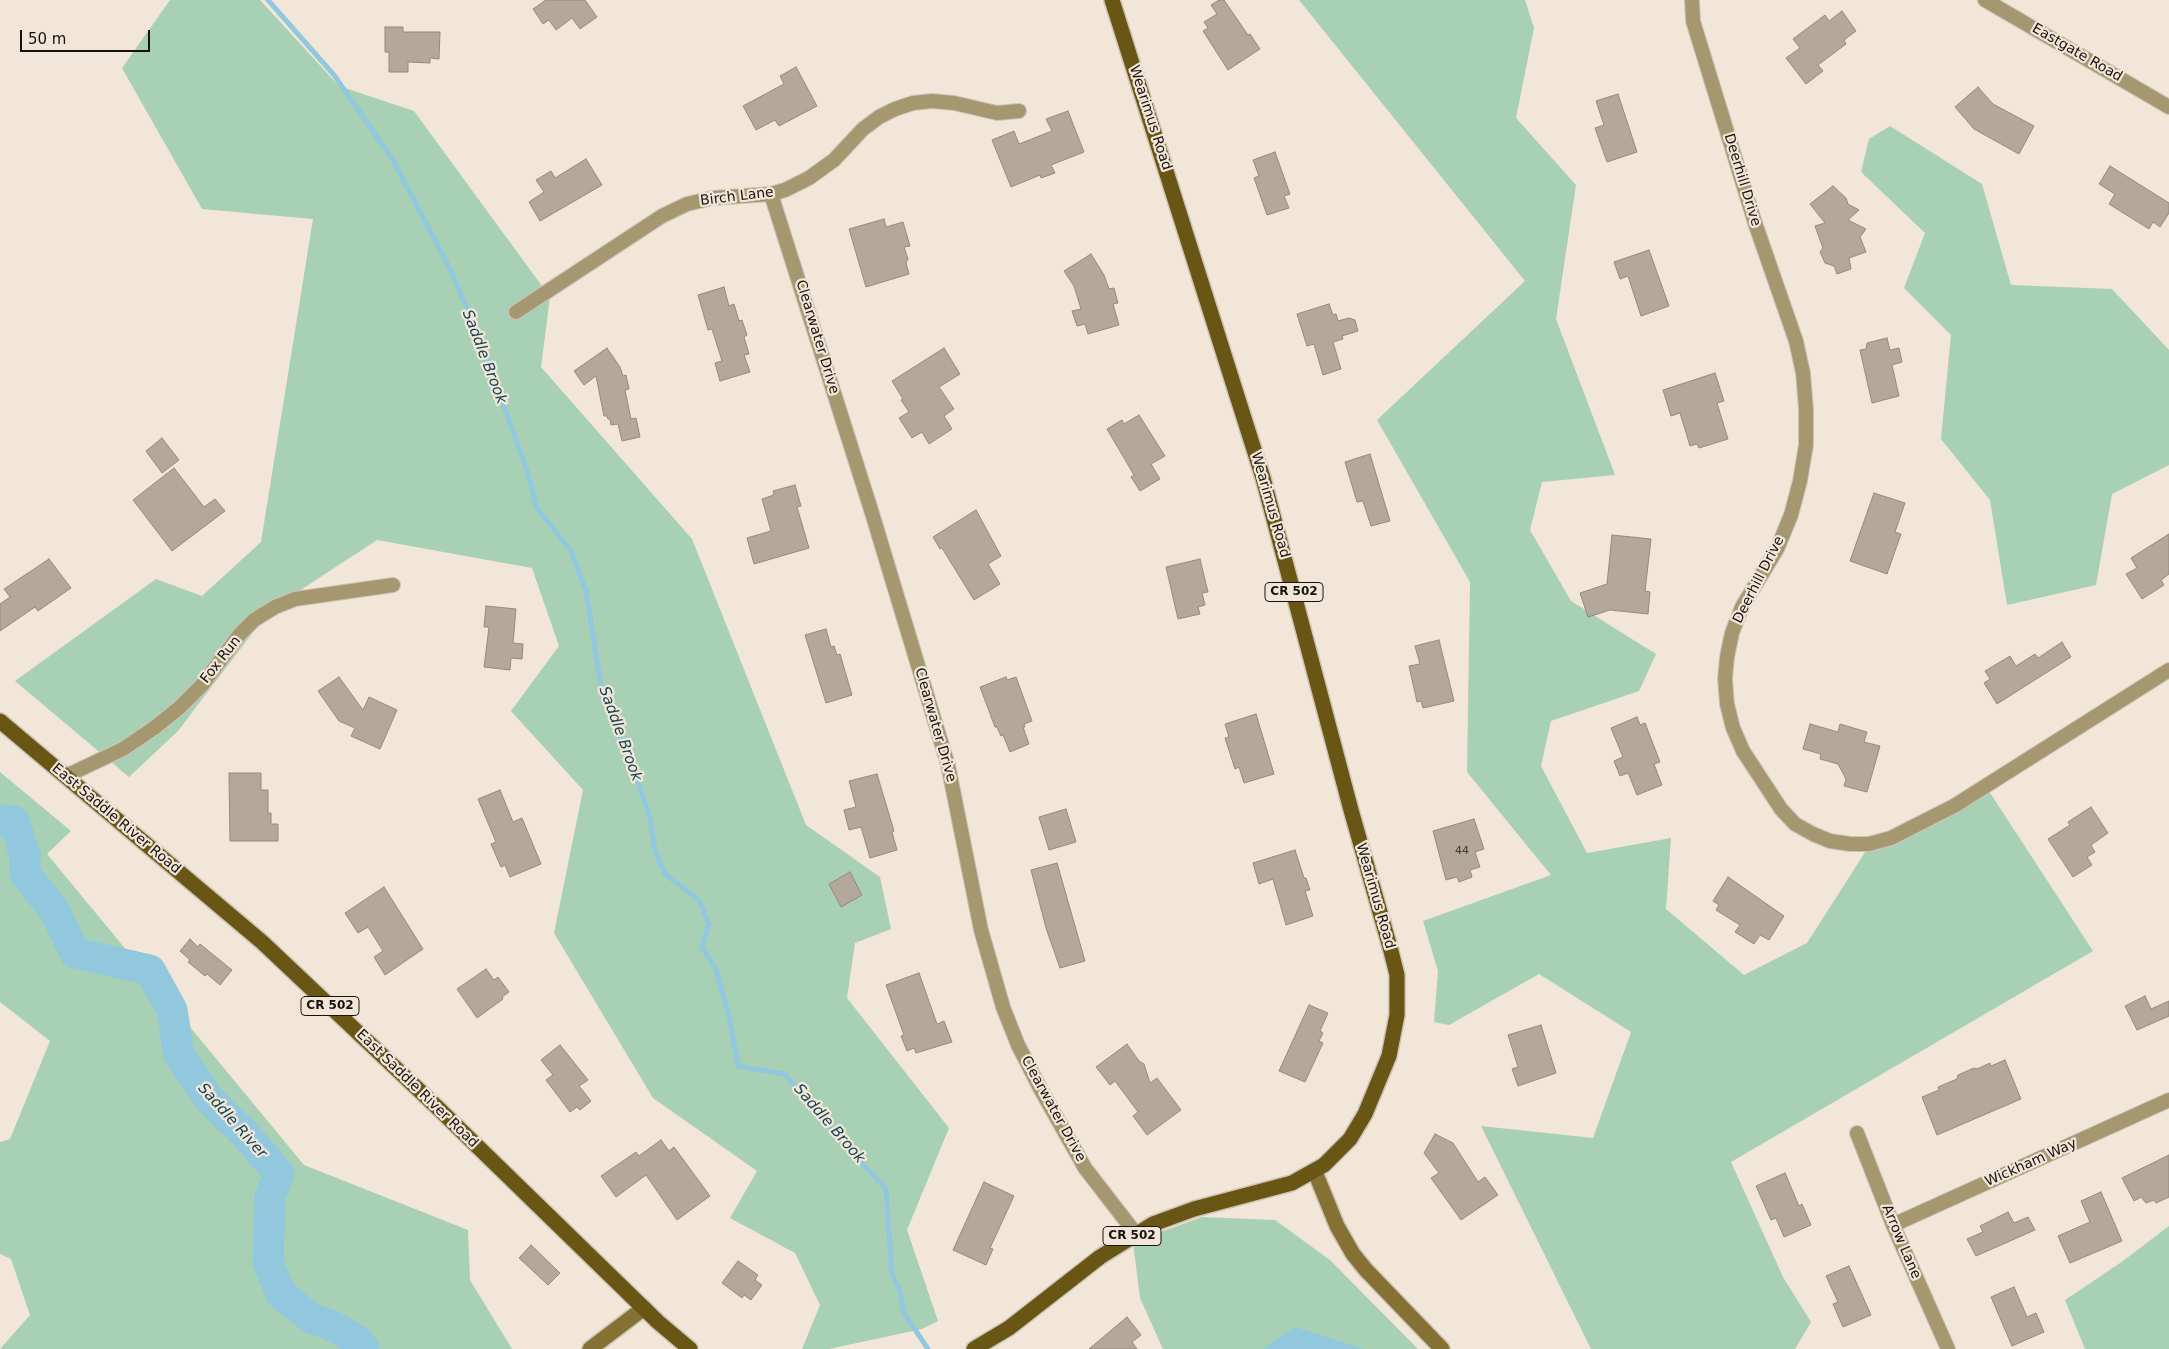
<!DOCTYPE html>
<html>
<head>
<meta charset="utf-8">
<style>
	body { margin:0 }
	#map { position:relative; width:2169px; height:1349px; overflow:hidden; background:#f2e6d8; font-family:"DejaVu Sans",sans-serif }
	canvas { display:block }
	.scale { position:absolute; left:20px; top:30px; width:130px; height:22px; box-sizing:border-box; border:2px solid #16120e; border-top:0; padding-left:6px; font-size:15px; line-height:18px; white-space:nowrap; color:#16120e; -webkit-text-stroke:4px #f2e6d8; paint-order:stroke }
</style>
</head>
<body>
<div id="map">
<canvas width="2169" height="1349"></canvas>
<div class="scale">50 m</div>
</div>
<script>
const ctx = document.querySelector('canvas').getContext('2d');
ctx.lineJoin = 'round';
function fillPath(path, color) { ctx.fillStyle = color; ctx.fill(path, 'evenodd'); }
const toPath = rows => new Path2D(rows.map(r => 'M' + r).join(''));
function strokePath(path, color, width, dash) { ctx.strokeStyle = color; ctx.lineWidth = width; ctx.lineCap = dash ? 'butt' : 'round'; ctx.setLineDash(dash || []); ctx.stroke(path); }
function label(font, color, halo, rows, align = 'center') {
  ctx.font = font + ' "DejaVu Sans",sans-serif'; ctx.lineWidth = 4.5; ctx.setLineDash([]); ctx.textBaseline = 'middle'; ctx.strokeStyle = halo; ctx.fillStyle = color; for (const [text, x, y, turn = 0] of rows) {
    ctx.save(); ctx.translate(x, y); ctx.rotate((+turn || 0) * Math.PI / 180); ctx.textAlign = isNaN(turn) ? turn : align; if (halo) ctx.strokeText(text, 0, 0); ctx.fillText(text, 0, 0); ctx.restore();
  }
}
fillPath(toPath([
	[170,0,260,0,339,86,414,111,550,297,541,367,692,539,806,825,880,877,891,929,855,943,847,998,949,1128,907,1230,938,1321,922,1329,829,1349,802,1349,820,1305,795,1253,730,1218,757,1171,653,1098,554,933,583,790,511,711,559,646,532,568,377,540,270,610,178,731,129,777,15,681,156,579,202,596,261,542,313,219,202,209,122,68],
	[1299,0,1525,0,1534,28,1516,118,1576,185,1556,319,1615,475,1542,482,1530,530,1571,601,1656,654,1639,691,1551,721,1541,766,1587,853,1671,838,1666,909,1744,975,1807,943,1871,843,1983,782,2093,951,1731,1162,1783,1277,1811,1322,1795,1349,1591,1349,1481,1126,1593,1138,1631,1032,1539,974,1449,1025,1434,1022,1438,971,1423,921,1551,875,1467,772,1470,582,1377,420,1525,281],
	[1890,126,1982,184,2011,285,2112,289,2169,350,2169,465,2112,494,2096,585,2007,605,1990,500,1941,439,1951,335,1904,288,1925,233,1861,172,1869,139],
	[0,772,71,831,47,854,304,1165,468,1230,470,1280,512,1349,0,1349,30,1315,11,1259,0,1254,0,1142,10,1139,50,1041,0,1002],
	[1202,1217,1275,1220,1330,1260,1418,1349,1163,1349,1140,1298,1133,1242],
	[2169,1226,2169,1349,2085,1349,2065,1300,2123,1261]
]), '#a7d0b4');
fillPath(toPath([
	[1295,1327,1364,1349,1263,1349]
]), '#91c8de');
strokePath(toPath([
	[268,0,334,75,393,160,450,269,476,330,494,378,528,474,537,508,571,551,586,591,602,694,637,779,650,818,655,851,665,874,699,900,709,924,702,947,716,970,729,1016,738,1066,785,1074,820,1118,886,1189,892,1273,900,1292,904,1313,928,1349]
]), '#91c8de', 5);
strokePath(toPath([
	[0,820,14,821,25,855,25,874,54,910,75,953,150,970,172,1010,179,1055,210,1100,247,1136,279,1174,270,1197,268,1262,281,1294,311,1318,333,1326,358,1341,364,1349]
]), '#91c8de', 31);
const building = toPath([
	[546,0,585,0,597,17,580,29,572,18,556,30,549,20,543,24,533,9,546,0],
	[1219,0,1224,0,1248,35,1250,34,1260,49,1228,70,1203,31,1208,28,1204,22,1217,14,1211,5,1219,0],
	[1842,11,1856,31,1844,40,1846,44,1818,65,1823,71,1806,84,1786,58,1800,48,1793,39,1825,15,1829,21,1842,11],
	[385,27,403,27,403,32,440,32,439,59,430,58,430,63,408,62,408,72,389,72,389,52,385,52,385,27],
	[796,67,817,106,779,126,775,120,756,130,743,106,784,84,780,76,796,67],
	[1978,87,1993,104,2034,126,2019,154,1974,129,1955,107,1978,87],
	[1618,94,1637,152,1607,162,1595,128,1604,125,1596,101,1618,94],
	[1068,111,1084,152,1051,165,1055,173,1041,178,1040,175,1011,187,992,140,1014,131,1019,144,1052,131,1046,119,1068,111],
	[1275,152,1290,194,1284,196,1289,208,1267,215,1254,178,1259,176,1253,160,1275,152],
	[586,159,602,185,540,221,529,202,544,192,536,180,551,171,555,178,586,159],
	[2110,166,2169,203,2169,213,2160,227,2153,222,2149,229,2109,204,2115,194,2099,184,2110,166],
	[1833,186,1846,198,1848,204,1859,210,1848,220,1866,229,1860,237,1866,252,1849,258,1851,269,1837,274,1834,266,1825,263,1820,252,1823,248,1815,226,1825,223,1810,204,1833,186],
	[884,219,886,227,903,222,910,246,904,247,908,259,906,263,909,274,866,287,849,229,884,219],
	[1649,250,1669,306,1641,316,1628,276,1620,279,1614,262,1649,250],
	[1091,254,1104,275,1109,289,1114,288,1118,303,1113,304,1119,325,1088,334,1085,324,1077,326,1072,311,1081,309,1074,286,1064,271,1091,254],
	[724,287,729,306,734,304,739,321,742,320,747,335,744,337,749,354,744,355,750,372,720,381,715,363,722,361,712,329,708,330,698,295,724,287],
	[1329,304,1333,315,1336,314,1338,321,1349,318,1355,320,1358,331,1342,336,1343,339,1333,342,1341,369,1323,375,1314,344,1307,346,1297,314,1329,304],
	[1887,338,1890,350,1899,348,1902,362,1892,365,1899,396,1872,403,1860,350,1866,349,1867,343,1887,338],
	[607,348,620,367,623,376,626,375,629,389,625,390,631,419,636,418,640,437,622,441,618,424,611,425,610,419,608,419,607,416,604,416,596,376,584,385,574,371,607,348],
	[944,348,960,374,939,387,954,409,944,416,952,429,929,444,922,432,912,438,899,418,909,412,901,400,903,399,892,381,944,348],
	[1715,373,1724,401,1717,403,1728,439,1699,448,1697,444,1690,446,1680,413,1671,416,1663,390,1715,373],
	[1139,415,1165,456,1151,464,1160,479,1140,491,1131,477,1134,475,1107,429,1122,420,1124,424,1139,415],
	[162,438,179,460,162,473,146,451,162,438],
	[1370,454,1390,521,1371,526,1363,501,1357,502,1345,462,1370,454],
	[174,468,204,507,215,499,225,511,172,551,133,500,174,468],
	[795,485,801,506,797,507,809,548,754,564,747,538,771,531,762,499,771,496,774,494,773,491,795,485],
	[1874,493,1905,503,1895,532,1901,534,1887,574,1850,561,1874,493],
	[976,510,1001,556,988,564,1000,584,974,600,942,548,940,549,933,537,976,510],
	[2169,534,2169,574,2161,580,2164,585,2142,599,2126,574,2137,568,2131,558,2169,534],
	[1612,535,1651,539,1645,591,1650,592,1648,614,1610,610,1588,617,1580,593,1607,584,1612,535],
	[49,559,71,588,38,611,35,607,0,631,0,604,10,597,4,589,49,559],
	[1200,559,1208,592,1202,593,1205,605,1198,607,1200,614,1178,619,1166,567,1200,559],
	[486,606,516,609,513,643,523,644,522,659,511,658,510,670,484,667,489,627,484,627,486,606],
	[826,629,831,647,834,646,837,655,840,654,852,695,826,703,805,635,826,629],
	[1439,640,1454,701,1423,708,1421,701,1417,702,1409,666,1420,664,1415,646,1439,640],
	[2062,642,2071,657,1997,704,1984,683,1990,679,1985,671,2010,656,2016,666,2035,654,2038,658,2062,642],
	[339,677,363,710,369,697,397,710,380,749,351,736,355,728,339,721,318,691,339,677],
	[1006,677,1007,680,1016,677,1032,721,1024,724,1025,727,1023,727,1029,744,1010,752,1003,735,1001,736,997,727,995,727,980,687,1006,677],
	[1256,714,1274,774,1244,783,1239,767,1235,769,1225,738,1229,737,1225,724,1256,714],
	[1637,717,1640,725,1645,723,1660,762,1654,764,1662,785,1637,795,1628,773,1620,776,1614,761,1623,757,1611,728,1637,717],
	[1810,724,1838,732,1840,724,1867,732,1864,742,1880,746,1867,792,1844,786,1846,779,1838,764,1820,759,1821,754,1803,749,1810,724],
	[229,773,261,773,261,790,268,790,268,813,271,813,271,824,278,824,278,841,230,841,229,773],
	[877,774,894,831,892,832,897,850,870,858,861,827,849,830,844,810,856,807,849,781,877,774],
	[500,790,513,822,522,818,541,864,510,877,505,865,501,867,491,844,496,842,478,799,500,790],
	[2091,807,2108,833,2091,845,2095,852,2087,857,2092,865,2073,877,2048,839,2070,825,2068,822,2091,807],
	[1066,809,1076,842,1049,850,1039,817,1066,809],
	[1474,819,1484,849,1475,852,1480,867,1470,870,1472,877,1459,882,1457,877,1446,880,1433,831,1474,819],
	[1295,850,1304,878,1306,878,1310,890,1305,891,1313,916,1286,925,1273,879,1259,884,1253,863,1295,850],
	[1057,863,1085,961,1060,968,1046,928,1031,870,1057,863],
	[850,872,862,895,841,907,829,884,850,872],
	[1728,877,1784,916,1769,940,1760,935,1754,944,1735,932,1740,925,1716,910,1719,905,1713,901,1728,877],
	[384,887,423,949,385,975,374,957,383,951,368,927,358,933,345,913,384,887],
	[190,939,198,947,200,944,232,970,220,985,207,974,205,976,188,962,190,960,180,951,190,939],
	[486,969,494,980,498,977,509,992,502,997,503,999,477,1018,457,989,486,969],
	[919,973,937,1024,944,1021,952,1042,916,1053,914,1048,907,1051,901,1036,904,1035,886,985,919,973],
	[2145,996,2151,1009,2169,1001,2169,1016,2137,1030,2125,1006,2145,996],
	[1309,1005,1328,1013,1320,1031,1323,1033,1319,1041,1323,1043,1305,1082,1279,1071,1309,1005],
	[1541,1025,1556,1073,1518,1086,1512,1069,1518,1067,1508,1035,1541,1025],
	[1127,1044,1139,1061,1144,1064,1150,1083,1157,1078,1181,1110,1147,1135,1133,1116,1138,1112,1115,1081,1110,1085,1096,1067,1127,1044],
	[560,1045,588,1080,579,1086,591,1101,580,1110,577,1107,570,1112,546,1080,553,1075,541,1060,560,1045],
	[2005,1060,2021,1099,1937,1135,1922,1097,1939,1090,1938,1087,1957,1079,1958,1075,1974,1068,1977,1069,1990,1063,1991,1066,2005,1060],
	[1435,1134,1453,1143,1478,1182,1485,1177,1498,1195,1461,1220,1431,1178,1439,1173,1424,1153,1435,1134],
	[661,1140,669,1151,674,1147,710,1196,677,1220,646,1175,616,1197,601,1176,636,1152,639,1156,661,1140],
	[2169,1155,2169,1197,2156,1203,2154,1200,2146,1203,2141,1197,2134,1201,2122,1178,2169,1155],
	[1785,1173,1799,1206,1802,1204,1811,1225,1784,1237,1776,1218,1771,1220,1756,1186,1785,1173],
	[984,1182,1014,1196,990,1248,993,1249,986,1265,953,1250,984,1182],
	[2101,1192,2122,1241,2070,1263,2058,1236,2090,1222,2081,1201,2101,1192],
	[2008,1212,2014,1223,2028,1217,2035,1230,1976,1256,1967,1239,1983,1232,1980,1226,2008,1212],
	[531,1245,560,1273,548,1285,519,1258,531,1245],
	[738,1261,758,1275,755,1280,762,1285,751,1300,744,1295,742,1298,722,1283,738,1261],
	[1849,1266,1871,1315,1843,1327,1833,1304,1838,1302,1826,1276,1849,1266],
	[2014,1287,2027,1317,2036,1313,2044,1332,2012,1346,1991,1297,2014,1287],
	[1127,1317,1141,1335,1132,1342,1137,1349,1089,1349,1127,1317]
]);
fillPath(building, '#b3a89a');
strokePath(building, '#948a7d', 1);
const street = toPath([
	[1692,0,1693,21,1755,223,1796,341,1803,373,1806,409,1806,445,1800,481,1791,515,1777,549,1742,607,1732,633,1727,657,1725,679,1727,704,1733,728,1743,751,1781,809,1795,824,1813,834,1830,841,1850,844,1869,844,1891,838,1954,806,2169,670],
	[1985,0,2169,107],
	[771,194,872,513,948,765,981,930,1003,1007,1018,1045,1041,1090,1085,1168,1136,1234],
	[516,312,662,216,687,204,713,198,771,194,785,190,809,178,834,160,863,129,879,117,895,109,913,103,932,101,954,103,997,113,1019,111],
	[66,776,123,749,154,728,179,708,202,685,240,634,254,620,275,607,295,599,393,585],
	[1857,1133,1893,1225,1948,1349],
	[1893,1225,2169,1100]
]);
const secondary = toPath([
	[1315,1172,1337,1226,1353,1254,1366,1270,1442,1349],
	[590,1349,644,1308]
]);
const primary = toPath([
	[0,721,262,942,440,1110,658,1322,690,1349],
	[974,1349,1009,1328,1100,1257,1153,1224,1194,1209,1292,1183,1324,1165,1350,1139,1365,1114,1389,1056,1397,1015,1397,975,1391,951,1351,810,1263,478,1112,0]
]);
strokePath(street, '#cfc4b8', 16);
strokePath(secondary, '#cfc4b8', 18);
strokePath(primary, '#cfc4b8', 18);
strokePath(street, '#a59871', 14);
strokePath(secondary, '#857133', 15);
strokePath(primary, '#695614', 15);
label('11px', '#3d3831', null, [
	["44",1462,851]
]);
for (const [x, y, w] of [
	[1294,592,58],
	[330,1006,58],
	[1132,1236,58]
]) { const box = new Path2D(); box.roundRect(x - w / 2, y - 9.5, w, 19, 4); ctx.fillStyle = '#f2e6d8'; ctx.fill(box); strokePath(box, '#16120e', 1); }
label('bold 12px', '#16120e', null, [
	["CR 502",1294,592],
	["CR 502",330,1006],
	["CR 502",1132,1236]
]);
label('14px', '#16120e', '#f2e6d8', [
	["Eastgate Road",2077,53,30],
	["Wearimus Road",1150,118,72],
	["Deerhill Drive",1742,180,73],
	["Birch Lane",737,197,-7],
	["Clearwater Drive",817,337,73],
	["Wearimus Road",1270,505,74],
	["Deerhill Drive",1759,580,-63],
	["Fox Run",221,660,-52],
	["Clearwater Drive",935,725,74],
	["East Saddle River Road",116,819,40],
	["Wearimus Road",1375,896,74],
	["East Saddle River Road",417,1089,44],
	["Clearwater Drive",1053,1109,61],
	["Wickham Way",2031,1163,-24],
	["Arrow Lane",1901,1242,67]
]);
label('italic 15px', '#144353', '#f2e6d8', [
	["Saddle Brook",484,357,69],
	["Saddle Brook",620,734,70],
	["Saddle River",232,1121,48],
	["Saddle Brook",829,1124,49]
]);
</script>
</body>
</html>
